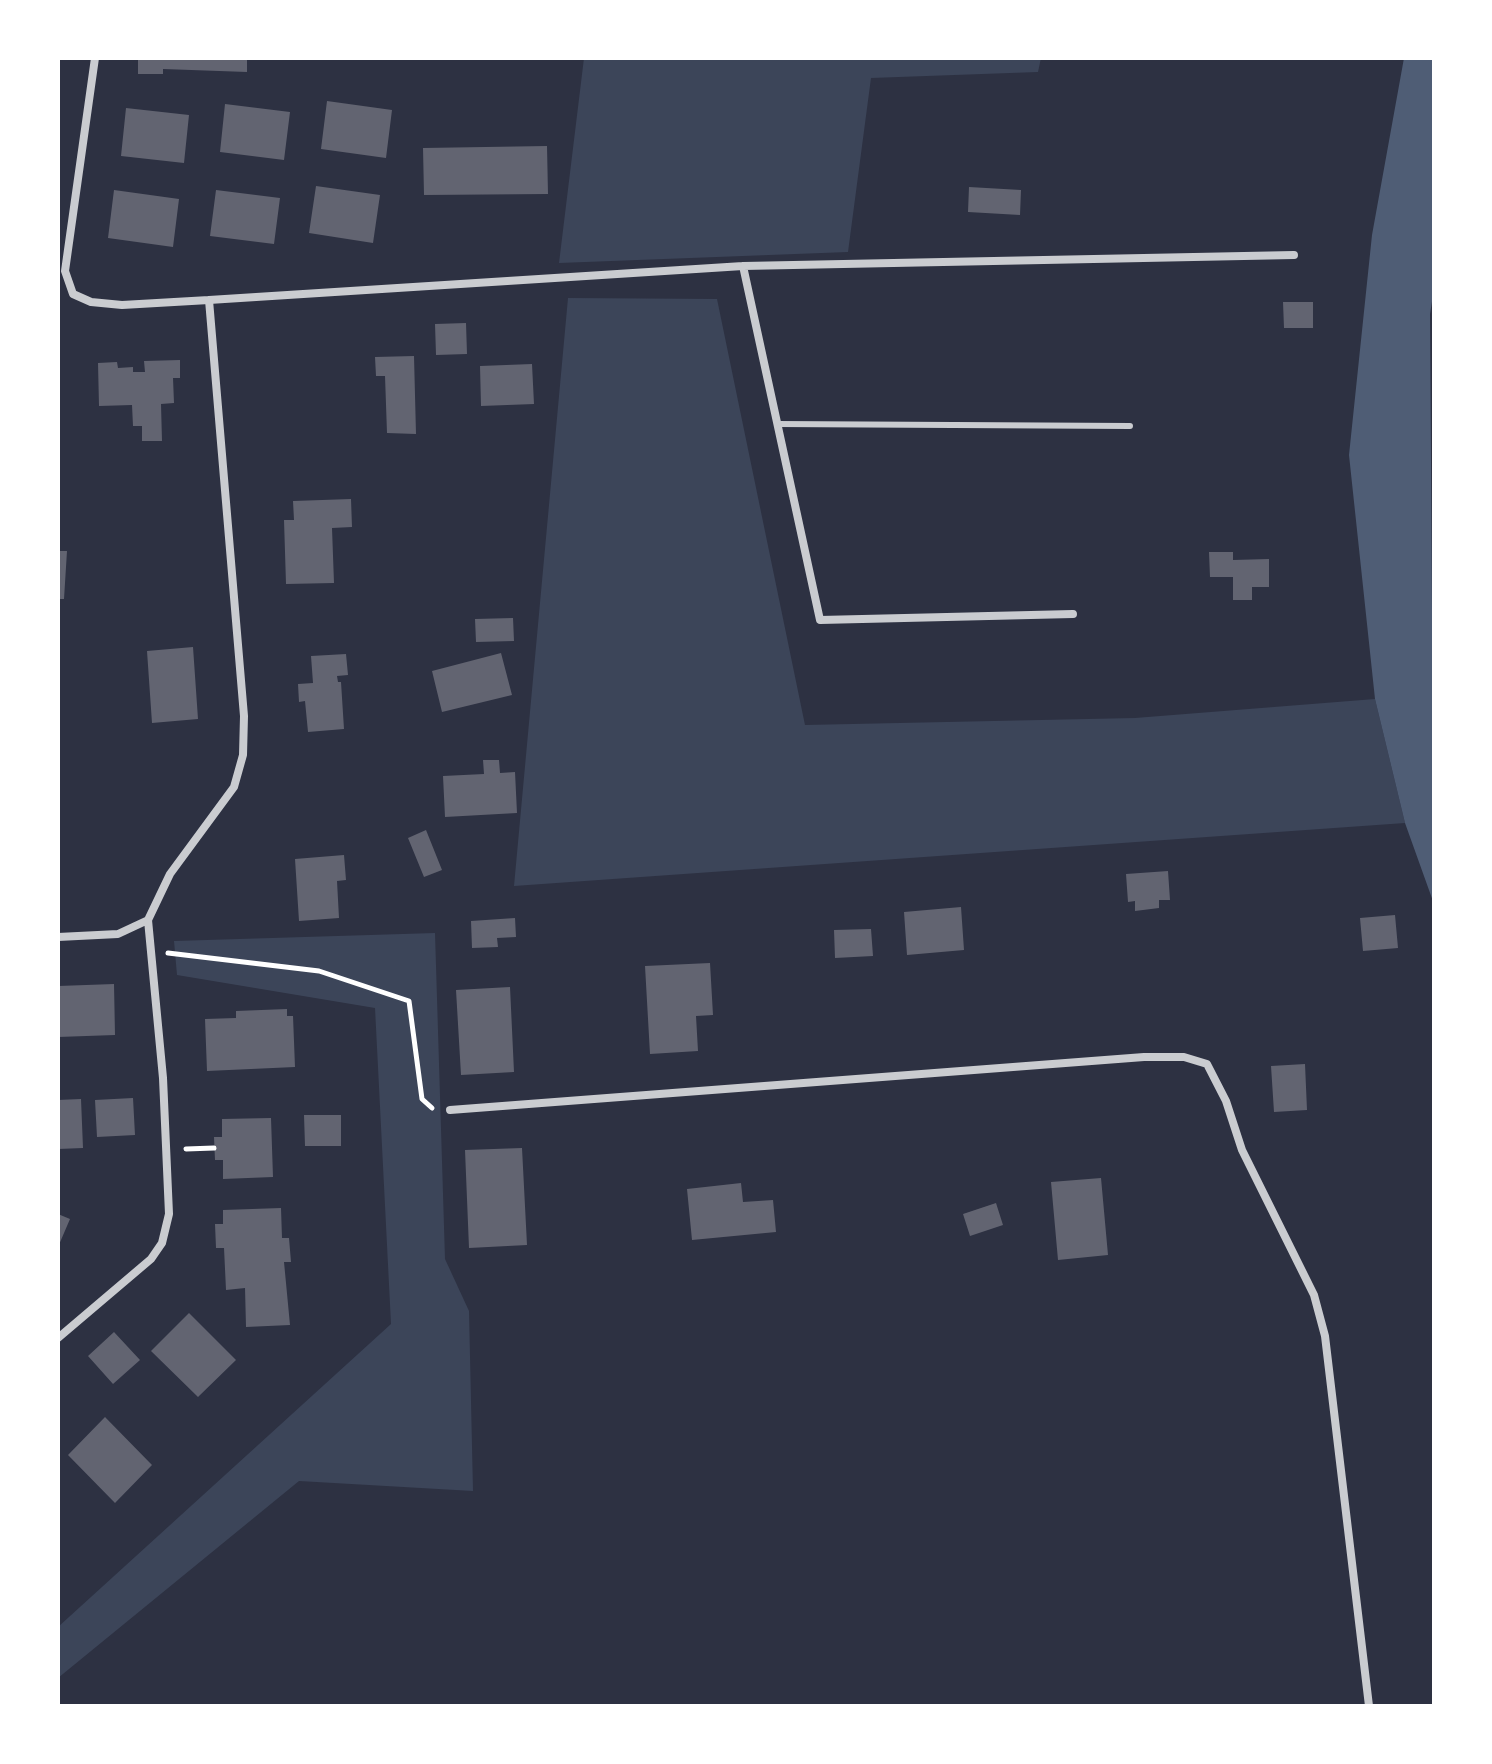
<!DOCTYPE html>
<html>
<head>
<meta charset="utf-8">
<style>
	body { margin:0 }
	#map { position:relative; width:1492px; height:1764px; overflow:hidden; background:#2d3142; font-family:"Archivo Narrow",sans-serif }
	canvas { display:block }
	.frame { position:absolute; inset:0; border:60px solid #fff; pointer-events:none }
</style>
</head>
<body>
<div id="map">
<canvas width="1492" height="1764"></canvas>
<div class="frame"></div>
</div>
<script>
const ctx = document.querySelector('canvas').getContext('2d');
ctx.lineJoin = 'round';
function fillPath(path, color) { ctx.fillStyle = color; ctx.fill(path, 'evenodd'); }
const toPath = rows => new Path2D(rows.map(r => 'M' + r).join(''));
function strokePath(path, color, width, dash) { ctx.strokeStyle = color; ctx.lineWidth = width; ctx.lineCap = dash ? 'butt' : 'round'; ctx.setLineDash(dash || []); ctx.stroke(path); }
fillPath(toPath([
	[584,58,1041,58,1038,72,871,78,848,252,559,263],
	[568,298,717,299,805,725,1135,718,1375,699,1405,823,514,886],
	[435,933,445,1259,469,1311,473,1491,299,1481,58,1678,58,1627,391,1324,375,1008,177,975,174,941]
]), '#3c4559');
fillPath(toPath([
	[1404,58,1434,58,1434,289,1430,314,1434,904,1405,823,1375,699,1349,455,1372,235]
]), '#4f5d75');
fillPath(toPath([
	[138,58,247,58,247,72,163,69,163,74,138,74],
	[327,101,392,110,386,158,321,149],
	[225,104,290,112,284,160,220,152],
	[126,108,189,115,184,163,121,156],
	[547,146,548,194,424,195,423,148],
	[316,186,380,195,373,243,309,233],
	[969,187,1021,190,1020,215,968,212],
	[114,190,179,199,173,247,108,238],
	[216,190,280,198,274,244,210,236],
	[1283,302,1313,302,1313,328,1284,328],
	[466,323,467,354,436,355,435,324],
	[414,356,416,434,387,433,385,376,376,376,375,357],
	[180,360,180,378,173,378,174,403,161,404,162,441,142,441,142,426,133,426,132,405,99,406,98,363,117,362,118,368,133,367,133,372,145,372,144,361],
	[532,364,534,404,481,406,480,366],
	[351,499,352,527,332,528,334,583,286,584,284,520,294,520,293,501],
	[58,551,67,551,64,599,58,599],
	[1209,552,1233,552,1233,560,1269,559,1269,587,1252,587,1252,600,1233,600,1233,577,1210,577],
	[513,618,514,641,476,642,475,619],
	[193,647,198,719,152,723,147,651],
	[501,653,512,695,442,712,432,671],
	[346,654,348,675,337,676,338,682,341,682,344,729,308,732,305,701,299,702,298,684,313,683,311,656],
	[483,760,499,760,500,773,515,772,517,813,445,817,443,776,484,774],
	[426,830,442,870,424,877,408,838],
	[344,855,346,880,337,881,339,918,299,921,295,859],
	[1168,871,1170,900,1159,900,1159,908,1135,911,1135,901,1128,902,1126,874],
	[961,907,964,950,907,955,904,912],
	[1395,915,1398,948,1363,951,1360,918],
	[515,918,516,937,497,938,498,947,472,948,471,921],
	[871,929,873,956,835,958,834,930],
	[710,963,713,1015,696,1016,698,1051,650,1054,645,966],
	[114,984,115,1035,58,1037,58,986],
	[510,987,514,1072,461,1075,456,990],
	[287,1009,287,1016,293,1016,295,1067,207,1071,205,1019,236,1018,236,1011],
	[1305,1064,1307,1110,1274,1112,1271,1066],
	[133,1098,135,1135,97,1137,95,1100],
	[81,1099,83,1148,58,1149,58,1100],
	[304,1115,341,1115,341,1146,305,1146],
	[271,1118,273,1177,223,1179,223,1160,215,1160,214,1137,222,1137,222,1119],
	[522,1148,527,1245,469,1248,465,1150],
	[1101,1178,1108,1255,1058,1260,1051,1182],
	[741,1183,743,1202,773,1200,776,1232,692,1240,687,1189],
	[996,1203,1003,1225,970,1236,963,1214],
	[281,1208,282,1238,289,1238,291,1262,284,1262,290,1325,246,1327,245,1288,226,1290,224,1248,216,1248,215,1224,223,1224,223,1210],
	[58,1214,70,1219,58,1247],
	[189,1313,236,1360,198,1397,151,1351],
	[114,1332,140,1360,113,1384,88,1356],
	[105,1417,152,1465,115,1503,68,1455]
]), '#626471');
strokePath(toPath([
	[168,953,319,971,409,1001,422,1099,432,1108],
	[186,1149,214,1148]
]), '#fff', 5);
strokePath(toPath([
	[777,424,1130,426]
]), '#caccd0', 6);
strokePath(toPath([
	[743,266,820,620,1073,614],
	[209,300,743,266,1294,255],
	[58,937,118,934,148,920,170,874,234,787,243,755,244,716,209,300,122,305,91,302,73,294,65,271,95,58],
	[450,1110,1144,1057,1184,1057,1207,1064,1226,1101,1242,1150,1314,1295,1325,1336,1369,1706],
	[58,1338,151,1259,162,1243,169,1214,163,1078,148,920]
]), '#caccd0', 8);
</script>
</body>
</html>
